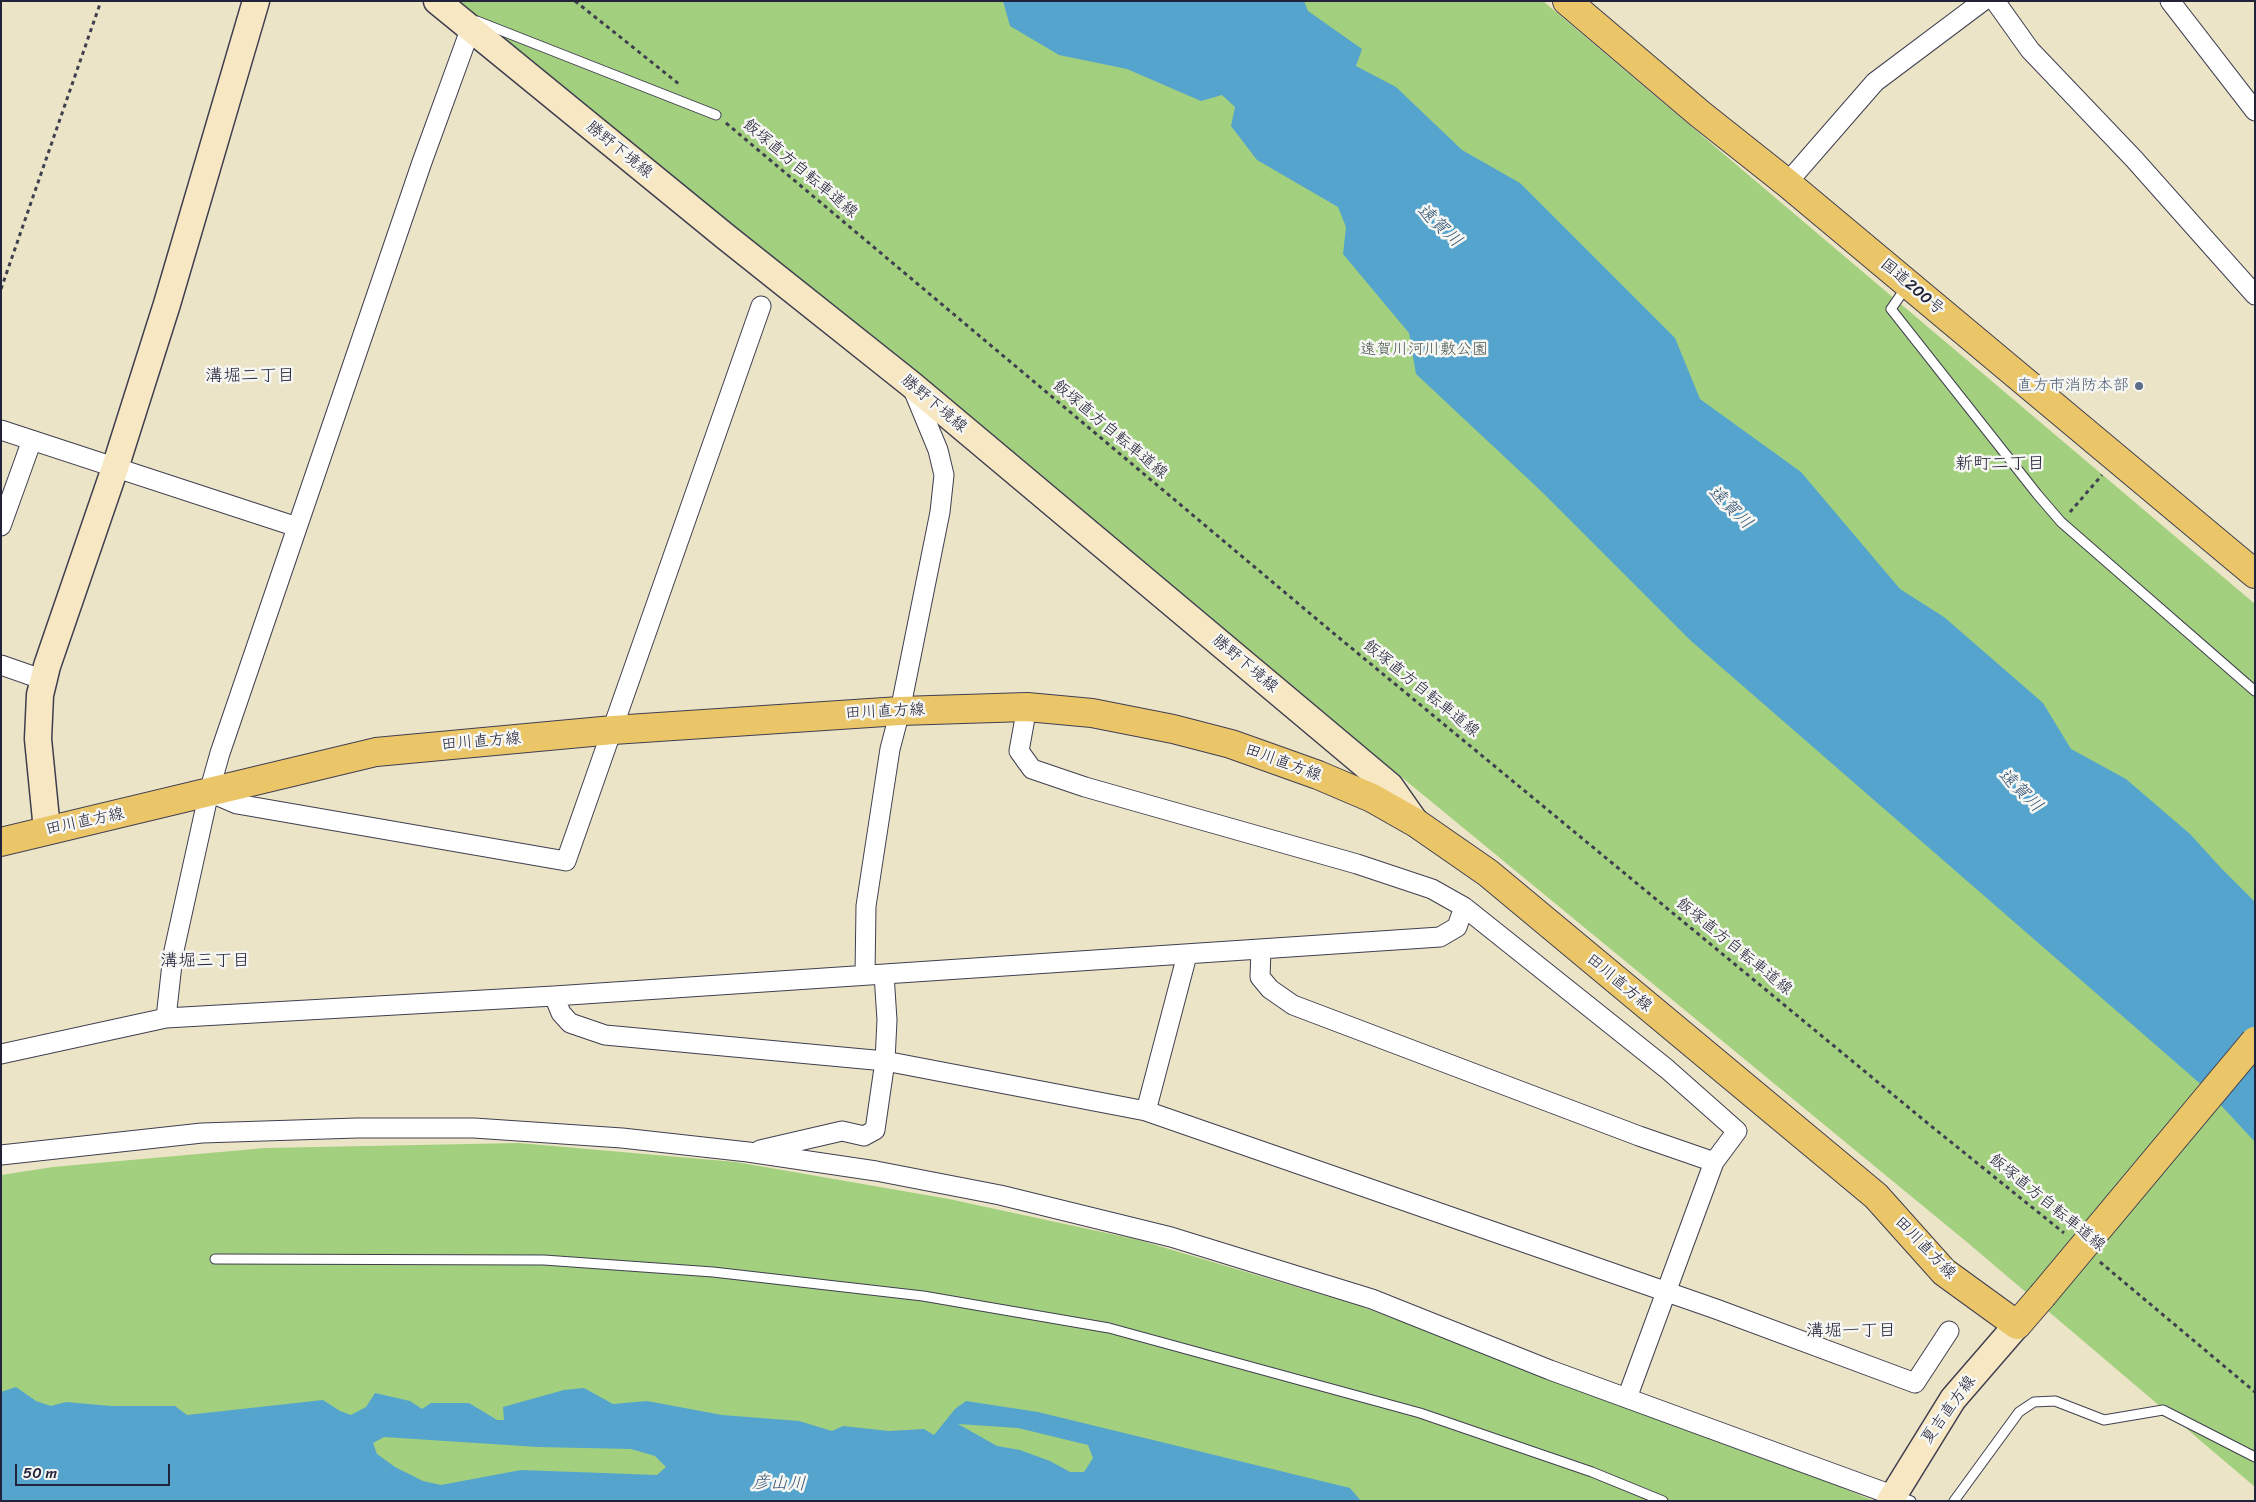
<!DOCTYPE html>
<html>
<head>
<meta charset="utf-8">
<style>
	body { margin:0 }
	#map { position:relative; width:2256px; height:1502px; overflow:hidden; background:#ece4c7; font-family:Sriracha,sans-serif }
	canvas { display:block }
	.frame { position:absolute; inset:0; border:2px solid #22223b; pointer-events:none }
	.scale { position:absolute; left:15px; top:1464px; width:155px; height:22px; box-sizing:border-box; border:2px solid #22223b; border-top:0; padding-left:6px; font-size:15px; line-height:18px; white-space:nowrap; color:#22223b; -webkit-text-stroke:4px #f6f6f2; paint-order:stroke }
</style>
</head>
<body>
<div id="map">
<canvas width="2256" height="1502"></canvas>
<div class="frame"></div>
<div class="scale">50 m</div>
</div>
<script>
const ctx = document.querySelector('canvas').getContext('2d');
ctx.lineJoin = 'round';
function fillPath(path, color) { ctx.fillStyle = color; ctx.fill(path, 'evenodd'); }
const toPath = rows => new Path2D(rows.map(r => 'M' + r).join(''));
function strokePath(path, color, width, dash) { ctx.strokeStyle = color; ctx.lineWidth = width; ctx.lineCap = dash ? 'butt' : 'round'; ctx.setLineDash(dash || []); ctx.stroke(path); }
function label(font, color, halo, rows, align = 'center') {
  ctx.font = font + ' Sriracha,"Klee One",sans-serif'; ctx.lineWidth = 5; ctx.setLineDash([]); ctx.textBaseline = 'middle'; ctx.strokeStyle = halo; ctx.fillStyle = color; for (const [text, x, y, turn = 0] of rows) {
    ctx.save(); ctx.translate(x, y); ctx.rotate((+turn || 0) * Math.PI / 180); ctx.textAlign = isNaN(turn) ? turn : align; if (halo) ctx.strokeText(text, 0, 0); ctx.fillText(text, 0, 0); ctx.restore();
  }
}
fillPath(toPath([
	[458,1,1543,1,2255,604,2255,1487,1968,1243],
	[519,1143,736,1162,949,1199,1139,1240,1360,1306,1798,1469,1874,1501,1,1501,1,1175,53,1167,265,1148]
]), '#a2d07e');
fillPath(toPath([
	[1003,1,1304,1,1308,11,1362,49,1356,66,1396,87,1462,150,1520,183,1675,338,1700,399,1801,472,1900,589,1944,617,2043,703,2071,749,2126,779,2190,834,2221,868,2255,902,2255,1142,2204,1087,1690,640,1541,491,1416,374,1409,333,1343,254,1346,227,1338,207,1257,160,1231,126,1235,107,1222,95,1201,101,1127,69,1059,55,1010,26],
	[16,1387,36,1401,51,1406,66,1402,111,1406,175,1406,187,1415,323,1400,340,1411,351,1415,366,1407,375,1393,410,1401,422,1409,431,1403,469,1403,497,1420,504,1420,503,1407,564,1390,584,1388,613,1404,647,1401,722,1415,799,1421,832,1431,843,1426,889,1431,924,1429,934,1435,955,1409,966,1401,1038,1412,1350,1488,1361,1501,1,1501,1,1392],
	[958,1424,1018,1428,1088,1445,1093,1458,1084,1472,1070,1472,1050,1461,1020,1450,997,1446],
	[384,1437,538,1447,631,1449,655,1456,666,1467,657,1475,521,1470,441,1485,423,1481,395,1467,377,1454,373,1443]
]), '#55a4ce');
const lane = toPath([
	[477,21,716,115],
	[1907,286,1891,309,2037,494,2061,522,2255,691],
	[215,1259,544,1260,713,1272,923,1296,1109,1328,1420,1413,1592,1472,1663,1501],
	[1895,1495,1911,1501],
	[1954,1501,2019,1412,2034,1402,2055,1401,2104,1420,2163,1410,2255,1457]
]);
const street = toPath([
	[1995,1,2030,50,2134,159,2255,295],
	[2170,1,2255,111],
	[1787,183,1875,82,1983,1],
	[1,430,297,527],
	[1,526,32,440],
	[1,665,44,680],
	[1027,707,1019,751,1032,769,1085,787,1357,864,1432,889,1464,907,1667,1069,1737,1131,1714,1162],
	[209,792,237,804,566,861,761,306],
	[1261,950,1260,977,1270,989,1293,1005,1639,1136,1714,1162,1627,1398],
	[865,975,866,906,890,749,900,711,940,512,944,475,938,450,912,387],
	[554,996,561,1013,570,1023,605,1035,885,1061,1146,1111,1716,1309,1915,1383,1949,1331],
	[166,1018,173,955,209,792,220,753,422,162,470,30],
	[1,1054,166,1018,554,996,1440,937,1457,927,1464,907],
	[1146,1111,1187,955],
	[760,1150,842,1131,864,1136,875,1130,885,1061,887,1020,884,974],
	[1,1155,202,1133,357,1128,474,1128,622,1138,748,1152,876,1171,1000,1195,1171,1237,1372,1299,1550,1370,1892,1495]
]);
const secondary = toPath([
	[437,1,726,237,912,385,1390,786,1416,823],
	[47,830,38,739,40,695,47,666,115,468,167,304,256,1],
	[1890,1501,1953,1399,2017,1325]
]);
const primary = toPath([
	[1,842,376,752,613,730,900,711,1027,707,1092,713,1173,729,1231,744,1318,775,1372,798,1416,823,1488,873,1876,1196,1944,1272,2017,1325,2042,1296]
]);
const highway = toPath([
	[1567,1,1700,114,1787,183,2255,574]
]);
strokePath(lane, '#403f50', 11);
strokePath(street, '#403f50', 21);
strokePath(secondary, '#403f50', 29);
strokePath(primary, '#403f50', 30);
strokePath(highway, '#403f50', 30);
strokePath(toPath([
	[575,1,679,84],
	[726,123,1332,632,1931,1126,2064,1233],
	[1,289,101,1],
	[2070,512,2102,475],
	[2100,1262,2255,1392]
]), '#403f50', 3, [4, 4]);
strokePath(lane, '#fff', 9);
strokePath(street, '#fff', 19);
strokePath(secondary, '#f7e8c3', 26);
strokePath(primary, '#ebc669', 28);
strokePath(highway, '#ebc669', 28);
const primaryBridge = toPath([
	[2042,1296,2255,1041]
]);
strokePath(primaryBridge, '#403f50', 30, []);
strokePath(primaryBridge, '#ebc669', 28);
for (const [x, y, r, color] of [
	[2139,386,5,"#5c6f8a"]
]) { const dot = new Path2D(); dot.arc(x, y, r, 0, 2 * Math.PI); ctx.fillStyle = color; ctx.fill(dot); strokePath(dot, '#f6f6f2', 2); }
label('16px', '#22223b', '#f6f6f2', [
	["勝野下境線",619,150,39],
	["飯塚直方自転車道線",800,169,40],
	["国道200号",1912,287,40],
	["勝野下境線",934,404,40],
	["飯塚直方自転車道線",1110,430,40],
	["勝野下境線",1245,664,40],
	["飯塚直方自転車道線",1421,689,39],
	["田川直方線",885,712,-3],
	["田川直方線",481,742,-5],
	["田川直方線",1283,763,20],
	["田川直方線",85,822,-12],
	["飯塚直方自転車道線",1734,947,39],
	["田川直方線",1619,983,40],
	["飯塚直方自転車道線",2047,1203,39],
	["田川直方線",1925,1248,46],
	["夏吉直方線",1949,1410,-54]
]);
label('16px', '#48564f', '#f6f6f2', [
	["遠賀川河川敷公園",1424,350]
]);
label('16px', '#4e5e75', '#f6f6f2', [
	["直方市消防本部",2129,386]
], 'right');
label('italic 18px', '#365676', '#f6f6f2', [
	["遠賀川",1439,226,43],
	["遠賀川",1730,508,44],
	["遠賀川",2020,791,44],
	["彦山川",779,1484,2]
]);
label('18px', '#22223b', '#f6f6f2', [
	["溝堀二丁目",250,376],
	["新町二丁目",2000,464],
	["溝堀三丁目",205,961],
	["溝堀一丁目",1851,1331]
]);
</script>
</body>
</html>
